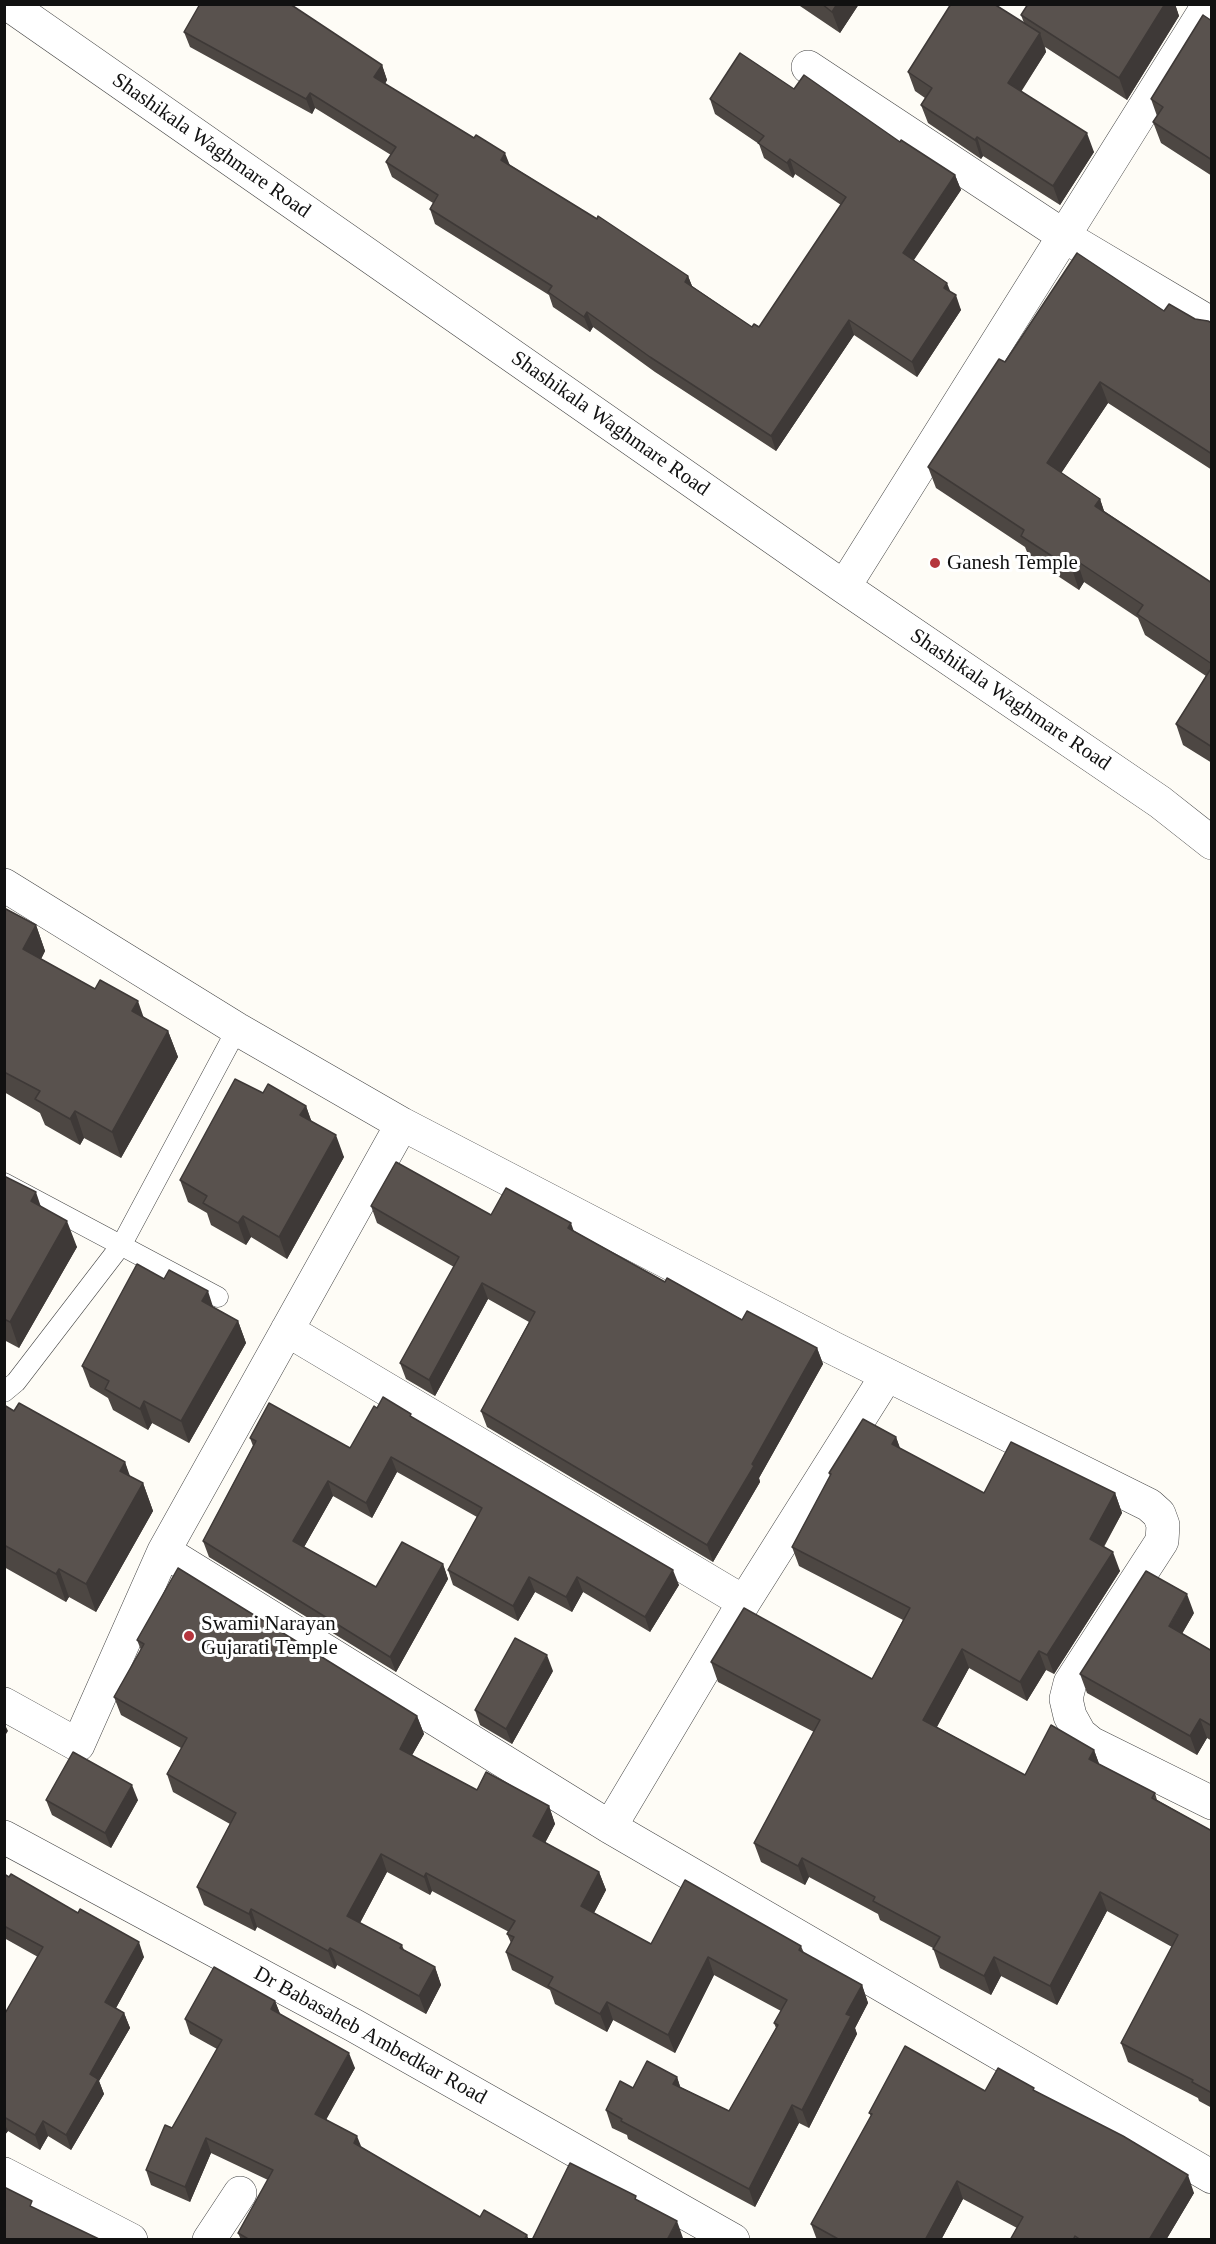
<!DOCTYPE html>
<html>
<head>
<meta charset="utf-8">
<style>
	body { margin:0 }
	#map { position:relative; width:1216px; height:2244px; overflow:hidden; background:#fefcf6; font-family:Georgia,serif }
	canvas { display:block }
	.frame { position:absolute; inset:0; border:6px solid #111; pointer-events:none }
</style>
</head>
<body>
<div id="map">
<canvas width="1216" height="2244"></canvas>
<div class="frame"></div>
</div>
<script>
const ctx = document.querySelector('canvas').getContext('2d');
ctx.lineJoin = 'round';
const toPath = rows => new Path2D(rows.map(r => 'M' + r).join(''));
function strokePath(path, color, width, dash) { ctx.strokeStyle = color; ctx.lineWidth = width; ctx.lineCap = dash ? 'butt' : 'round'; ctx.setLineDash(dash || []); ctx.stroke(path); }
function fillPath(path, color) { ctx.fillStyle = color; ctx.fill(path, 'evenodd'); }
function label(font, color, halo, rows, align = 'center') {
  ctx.font = font + ' Georgia,serif'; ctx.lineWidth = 6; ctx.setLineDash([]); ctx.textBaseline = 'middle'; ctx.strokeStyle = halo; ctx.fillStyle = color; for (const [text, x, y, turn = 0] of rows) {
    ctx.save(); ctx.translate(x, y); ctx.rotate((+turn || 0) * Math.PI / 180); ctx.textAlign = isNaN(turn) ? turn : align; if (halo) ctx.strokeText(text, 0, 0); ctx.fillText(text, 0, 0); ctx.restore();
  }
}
const service = toPath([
	[4,1183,218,1297],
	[4,1392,16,1382,122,1244,237,1029]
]);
const minor = toPath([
	[8,4,844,587,1160,802,1212,843],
	[808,67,1064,236,1212,324],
	[844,587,1209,4],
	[4,885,237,1029,402,1124,833,1348,1149,1505,1159,1514,1163,1525,1162,1541,1070,1683,1066,1699,1070,1716,1080,1734,1091,1743,1212,1803],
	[287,1330,744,1602],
	[164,1551,610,1827,1212,2177],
	[4,1704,78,1745,164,1551,402,1124],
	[610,1827,744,1602,887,1375],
	[4,1837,355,2026,733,2240],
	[4,2174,131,2240],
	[209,2240,240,2193]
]);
strokePath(service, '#444', 21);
strokePath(minor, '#444', 34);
strokePath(service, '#fff', 20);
strokePath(minor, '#fff', 33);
fillPath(toPath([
	[797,4,859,4,840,33],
	[1028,4,1175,4,1179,16,1127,100,1045,47,1046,52,1021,92,1094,152,1060,205,983,156,981,159,928,123,921,105,925,98,915,91,908,72,1024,23,1021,15],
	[1212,21,1212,176,1161,143,1153,122,1157,116,1151,99],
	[184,32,382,65,387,80,385,84,510,165,688,276,692,286,752,327,759,327,841,205,795,174,793,178,764,158,759,144,715,114,710,99,794,89,900,142,955,175,961,190,914,260,951,292,961,310,917,377,854,335,776,451,655,372,593,327,590,332,553,307,549,295,435,224,430,209,433,203,392,177,386,162,391,155,315,108,312,114,190,47],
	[1164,311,1212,323,1212,470,1108,403,1061,473,1100,499,1104,511,1212,583,1212,763,1183,745,1176,724,1206,676,1145,635,1138,618,1084,582,1079,590,1029,557,1025,547,936,488,928,467,1005,362],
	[4,908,36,925,45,951,41,959,168,1031,178,1057,121,1158,84,1138,80,1145,45,1125,40,1113,4,1092],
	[263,1093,306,1106,311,1121,344,1157,287,1259,251,1237,246,1245,211,1225,207,1213,188,1202,180,1180],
	[4,1176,41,1206,77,1247,19,1348,4,1340],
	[371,1206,491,1215,574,1231,665,1282,742,1320,817,1348,823,1364,759,1478,760,1482,713,1562,487,1427,481,1411,529,1322,488,1299,435,1396,406,1379,400,1363,454,1267,377,1223],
	[213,1307,238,1321,246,1343,189,1443,152,1423,148,1430,113,1410,108,1398,90,1387,82,1366],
	[4,1405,14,1411,125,1462,129,1476,143,1483,153,1511,96,1612,69,1597,66,1602,4,1567],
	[377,1408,412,1417,679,1585,650,1632,583,1592,572,1612,535,1592,518,1621,453,1585,448,1570,477,1517,397,1472,372,1518,333,1496,304,1547,376,1587,443,1564,448,1579,396,1672,209,1557,203,1541,253,1446,250,1438,350,1448],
	[896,1437,900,1449,984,1493,1115,1493,1122,1513,1104,1547,1120,1571,1054,1674,1046,1670,1027,1701,969,1668,937,1727,1025,1775,1094,1750,1099,1764,1155,1793,1157,1800,1212,1831,1212,2108,1199,2101,1198,2098,1128,2062,1121,2043,1172,1947,1107,1911,1057,2005,1001,1976,991,1995,940,1968,933,1948,880,1920,878,1914,809,1877,805,1885,761,1862,754,1843,814,1732,718,1682,711,1662,872,1679,903,1620,799,1566,792,1547,830,1476,829,1473],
	[1194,1613,1182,1634,1212,1651,1212,1741,1207,1738,1197,1755,1087,1693,1080,1674],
	[137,1640,417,1716,424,1734,412,1755,477,1790,549,1806,555,1824,545,1843,599,1872,606,1890,594,1913,651,1944,801,1946,804,1953,862,1985,868,2003,855,2028,857,2034,809,2128,799,2123,755,2207,628,2139,627,2135,612,2128,606,2110,633,2088,677,2077,680,2087,729,2111,776,2028,774,2023,781,2011,714,1975,675,2053,613,2020,607,2032,555,2004,550,1990,512,1970,506,1952,511,1943,507,1934,509,1932,432,1891,430,1895,387,1872,360,1923,402,1945,404,1950,435,1967,441,1985,426,2014,337,1965,335,1969,257,1927,255,1931,204,1905,197,1887,230,1824,173,1792,167,1774,181,1748,121,1715,114,1697,141,1650],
	[553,1671,512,1744,480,1725,475,1710],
	[46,1800,138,1800,111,1848,52,1815],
	[4,1874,144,1957,116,2008,124,2013,130,2028,99,2081,104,2094,71,2150,48,2136,40,2150,8,2131,4,2136,4,2015,38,1957,4,1938],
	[275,2001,280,2014,355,2068,326,2119,361,2147,480,2217,527,2235,529,2240,241,2240,238,2233,268,2180,211,2153,190,2202,151,2185,146,2170,172,2128,217,2049,190,2034,185,2019],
	[985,2091,1036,2091,1194,2193,1166,2240,1010,2240,1017,2228,963,2199,941,2240,817,2240,811,2224,871,2116,869,2113]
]), '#4d4743');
fillPath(toPath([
	[837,4,859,4,840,33,832,12],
	[1165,4,1175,4,1179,16,1127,100,1119,78],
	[1040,33,1046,52,1014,102,1008,83],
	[382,65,387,80,380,92,374,77],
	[310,93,315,108,312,114,306,99],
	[1087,133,1094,152,1060,205,1053,186],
	[977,137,983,156,981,159,975,140],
	[505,153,511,168,501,160],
	[790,159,795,174,793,178,787,163],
	[955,175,961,190,908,268,903,253],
	[688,276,694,291,685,282],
	[947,283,953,298,944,288],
	[956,295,961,310,917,377,912,362],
	[587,312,593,327,590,332,584,317],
	[849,320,854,335,776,451,771,436],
	[1100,382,1108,403,1054,484,1047,463],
	[1100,499,1107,520,1095,506],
	[1077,561,1084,582,1079,590,1072,569],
	[36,925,45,951,33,975,23,949],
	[138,1001,147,1027,132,1011],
	[168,1031,178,1057,121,1158,112,1132],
	[306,1106,314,1128,300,1115],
	[75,1111,84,1138,80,1145,70,1119],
	[336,1135,344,1157,287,1259,279,1237],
	[36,1192,45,1219,31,1201],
	[243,1216,251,1237,246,1245,238,1223],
	[67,1221,77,1247,19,1348,10,1322],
	[571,1223,577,1240,568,1228],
	[482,1283,488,1299,435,1396,429,1380],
	[208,1291,215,1313,202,1301],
	[238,1321,246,1343,189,1443,181,1421],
	[817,1348,823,1364,759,1478,760,1482,713,1562,707,1545],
	[144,1401,152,1423,148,1430,140,1409],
	[896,1437,903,1456,892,1444],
	[391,1457,397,1472,372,1518,366,1503],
	[125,1462,135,1490,120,1471],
	[328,1481,333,1496,299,1556,293,1541],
	[143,1483,153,1511,96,1612,86,1584],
	[1115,1493,1122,1513,1097,1558,1090,1539],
	[1113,1552,1120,1571,1054,1674,1047,1655],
	[443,1564,448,1579,396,1672,390,1657],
	[59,1569,69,1597,66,1602,56,1574],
	[673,1570,679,1585,650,1632,645,1617],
	[529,1577,535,1592,518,1621,513,1606],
	[577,1577,583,1592,572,1612,566,1597],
	[1187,1594,1194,1613,1175,1645,1169,1626],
	[962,1649,969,1668,930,1739,923,1720],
	[1039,1651,1046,1670,1027,1701,1020,1682],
	[547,1655,553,1671,512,1744,506,1729],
	[417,1716,424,1734,406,1766,400,1749],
	[1200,1719,1207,1738,1197,1755,1190,1736],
	[4,1723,8,1731,4,1737],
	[1094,1750,1101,1769,1089,1759],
	[132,1785,138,1800,111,1848,105,1833],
	[549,1806,555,1824,539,1854,533,1836],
	[381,1854,387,1872,354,1934,347,1916],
	[802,1858,809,1877,805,1885,798,1866],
	[599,1872,606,1890,588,1924,581,1906],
	[426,1873,432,1891,430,1895,424,1877],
	[1100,1892,1107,1911,1057,2005,1050,1986],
	[251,1909,257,1927,255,1931,249,1914],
	[139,1942,144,1957,111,2017,105,2002],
	[330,1948,337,1965,335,1969,328,1951],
	[708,1957,714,1975,675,2053,668,2035],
	[994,1957,1001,1976,991,1995,984,1976],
	[435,1967,441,1985,426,2014,419,1996],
	[862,1985,868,2003,855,2028,857,2034,809,2128,802,2110,846,2014],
	[275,2001,281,2016,271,2009],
	[607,2002,613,2020,607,2032,600,2014],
	[124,2013,130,2028,99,2081,104,2094,71,2150,66,2135,90,2074],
	[349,2053,355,2068,321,2129,315,2114],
	[677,2077,683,2095,673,2084],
	[792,2105,799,2123,755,2207,749,2189],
	[43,2121,48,2136,40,2150,35,2135],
	[4,2123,8,2131,4,2136],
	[357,2136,363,2151,354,2143],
	[206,2138,211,2153,190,2202,185,2187],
	[1188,2175,1194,2193,1166,2240,1149,2240],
	[957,2181,963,2199,941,2240,925,2240],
	[677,2221,683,2238,683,2240,667,2240]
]), '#3e3937');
const building = toPath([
	[200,4,290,4,382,65,374,77,474,138,476,135,505,153,501,160,597,219,598,216,688,276,685,282,752,327,754,324,759,327,846,197,790,159,787,163,758,143,764,136,710,99,740,53,794,89,804,75,900,142,901,140,955,175,903,253,947,283,944,288,956,295,912,362,849,320,771,436,650,357,587,312,584,317,548,292,552,286,430,209,438,195,386,162,396,147,310,93,306,99,184,32,200,4],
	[822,4,837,4,832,12,822,4],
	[951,4,994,4,1040,33,1008,83,1087,133,1053,186,977,137,975,140,921,105,932,88,908,72,951,4],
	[1028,4,1165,4,1119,78,1021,15,1028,4],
	[1203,15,1212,21,1212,160,1153,122,1163,107,1151,99,1203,15],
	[1077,253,1164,311,1169,304,1195,319,1208,321,1212,323,1212,454,1100,382,1047,463,1100,499,1095,506,1212,583,1212,664,1137,614,1143,605,1077,561,1072,569,1021,536,1024,530,928,467,999,359,1005,362,1077,253],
	[1212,667,1212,747,1176,724,1212,667],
	[4,908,36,925,23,949,95,989,100,980,138,1001,132,1011,168,1031,112,1132,75,1111,70,1119,35,1099,40,1091,4,1072,4,908],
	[235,1079,263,1093,268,1084,306,1106,300,1115,336,1135,279,1237,243,1216,238,1223,203,1203,207,1196,180,1180,235,1079],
	[396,1162,491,1215,506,1188,571,1223,568,1228,665,1282,667,1278,742,1320,747,1311,817,1348,752,1464,754,1466,707,1545,481,1411,535,1312,482,1283,429,1380,400,1363,459,1257,371,1206,396,1162],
	[4,1176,36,1192,31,1201,67,1221,10,1322,4,1319,4,1176],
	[137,1264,164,1279,169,1270,208,1291,202,1301,238,1321,181,1421,144,1401,140,1409,105,1389,109,1381,82,1366,137,1264],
	[383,1397,411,1414,410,1416,673,1570,645,1617,577,1577,566,1597,529,1577,513,1606,448,1570,482,1508,391,1457,366,1503,328,1481,293,1541,376,1587,402,1542,443,1564,390,1657,203,1541,256,1441,250,1438,269,1403,350,1448,374,1406,377,1408,383,1397],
	[19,1403,125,1462,120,1471,143,1483,86,1584,59,1569,56,1574,4,1545,4,1405,14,1411,19,1403],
	[863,1419,896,1437,892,1444,984,1493,1011,1442,1115,1493,1090,1539,1113,1552,1047,1655,1039,1651,1020,1682,962,1649,923,1720,1025,1775,1051,1725,1094,1750,1089,1759,1155,1793,1152,1798,1212,1831,1212,2093,1192,2082,1193,2080,1121,2043,1178,1935,1100,1892,1050,1986,994,1957,984,1976,933,1949,940,1937,873,1901,875,1897,802,1858,798,1866,754,1843,820,1720,711,1662,744,1608,872,1679,910,1608,792,1547,831,1474,829,1473,863,1419],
	[178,1568,417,1716,400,1749,477,1790,486,1772,549,1806,533,1836,599,1872,581,1906,651,1944,685,1880,801,1946,799,1950,862,1985,846,2014,851,2016,802,2110,792,2105,749,2189,621,2121,622,2119,606,2110,620,2081,633,2088,647,2061,677,2077,673,2084,729,2111,778,2025,774,2023,787,2000,708,1957,668,2035,607,2002,600,2014,548,1986,553,1977,506,1952,514,1937,507,1934,515,1921,426,1873,424,1877,381,1854,347,1916,402,1945,400,1948,435,1967,419,1996,330,1948,328,1951,251,1909,249,1914,197,1887,236,1813,167,1774,187,1738,114,1697,144,1644,137,1640,178,1568],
	[1146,1571,1187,1594,1169,1626,1212,1651,1212,1726,1200,1719,1190,1736,1080,1674,1146,1571],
	[515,1638,547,1655,506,1729,475,1710,515,1638],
	[73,1752,132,1785,105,1833,46,1800,73,1752],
	[4,1874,9,1877,11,1874,78,1913,80,1909,139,1942,105,2002,124,2013,90,2074,98,2079,66,2135,43,2121,35,2135,4,2117,4,2015,43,1947,4,1926,4,1874],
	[214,1967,275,2001,271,2009,349,2053,315,2114,357,2136,354,2143,480,2217,484,2210,527,2235,524,2240,250,2240,238,2233,273,2170,206,2138,185,2187,146,2170,165,2125,172,2128,222,2040,185,2019,214,1967],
	[905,2046,985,2091,998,2068,1034,2088,1033,2090,1123,2136,1188,2175,1149,2240,1081,2240,1075,2236,1073,2240,1010,2240,1023,2217,957,2181,925,2240,840,2240,811,2224,872,2114,869,2113,905,2046],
	[570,2163,636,2196,635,2199,677,2221,667,2240,532,2240,570,2163],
	[4,2187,32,2201,30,2206,101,2240,4,2240,4,2187]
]);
fillPath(building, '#59524e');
strokePath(building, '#3e3937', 1.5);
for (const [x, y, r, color] of [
	[935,563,6,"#b5353d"],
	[189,1636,6,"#b5353d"]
]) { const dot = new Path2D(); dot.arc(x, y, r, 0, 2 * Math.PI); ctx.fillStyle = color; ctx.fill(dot); strokePath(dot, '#fff', 2); }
label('21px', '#111', '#fff', [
	["Shashikala Waghmare Road",211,146,35],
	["Shashikala Waghmare Road",610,424,35],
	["Shashikala Waghmare Road",1010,700,34],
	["Dr Babasaheb Ambedkar Road",370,2036,29]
]);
label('21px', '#111', '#fff', [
	["Ganesh Temple",947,563],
	["Swami Narayan",201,1624],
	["Gujarati Temple",201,1648]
], 'left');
</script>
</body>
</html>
